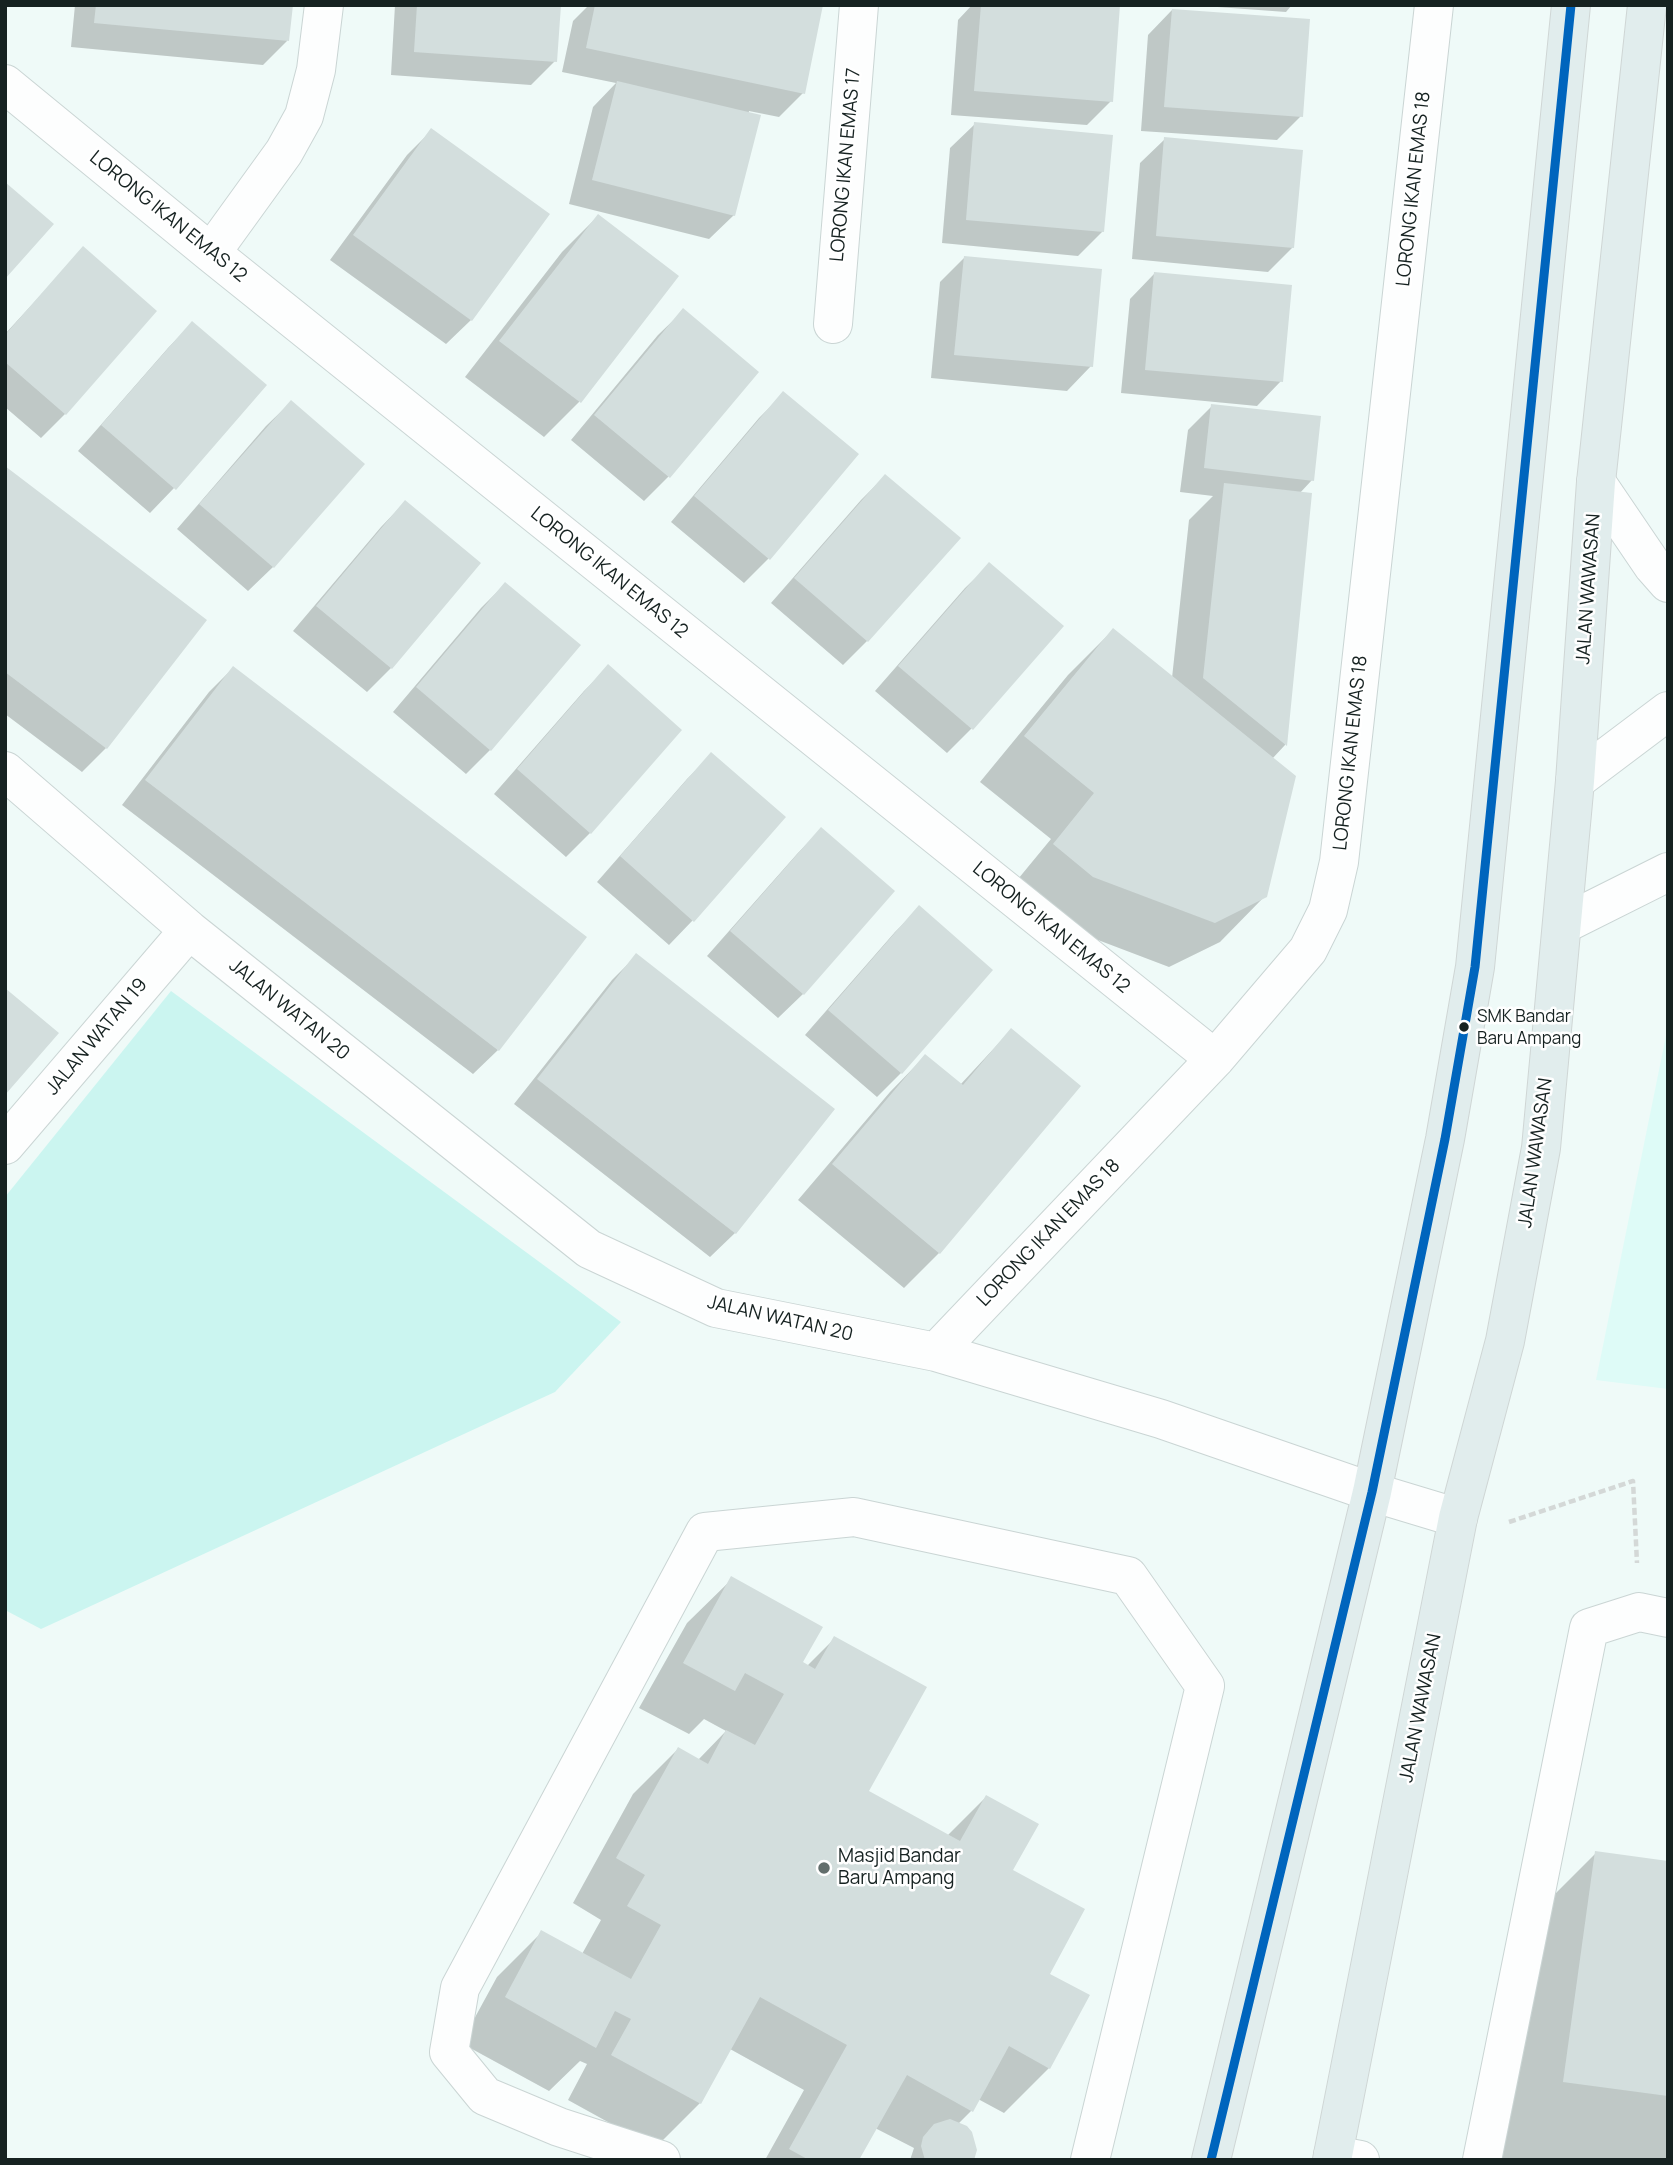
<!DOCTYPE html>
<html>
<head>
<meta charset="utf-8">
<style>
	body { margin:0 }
	#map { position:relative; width:1673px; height:2165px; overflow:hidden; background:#effaf8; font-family:Manrope,sans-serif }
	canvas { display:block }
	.frame { position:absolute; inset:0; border:7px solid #162221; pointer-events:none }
</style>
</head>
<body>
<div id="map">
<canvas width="1673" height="2165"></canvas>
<div class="frame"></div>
</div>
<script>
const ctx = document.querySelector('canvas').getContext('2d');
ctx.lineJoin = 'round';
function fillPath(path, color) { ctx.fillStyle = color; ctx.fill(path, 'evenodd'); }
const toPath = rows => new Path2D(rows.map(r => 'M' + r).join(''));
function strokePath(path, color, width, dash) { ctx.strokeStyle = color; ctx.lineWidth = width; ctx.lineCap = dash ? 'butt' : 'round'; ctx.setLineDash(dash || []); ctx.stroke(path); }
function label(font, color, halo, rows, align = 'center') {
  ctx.font = font + ' Manrope,sans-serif'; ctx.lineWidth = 5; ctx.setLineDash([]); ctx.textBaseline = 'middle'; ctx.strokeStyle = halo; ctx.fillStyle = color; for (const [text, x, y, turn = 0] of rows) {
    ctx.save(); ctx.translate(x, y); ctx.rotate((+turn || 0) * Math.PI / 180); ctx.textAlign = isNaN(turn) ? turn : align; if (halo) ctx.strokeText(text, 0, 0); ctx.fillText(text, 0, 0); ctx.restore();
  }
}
fillPath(toPath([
	[1668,1026,1668,1389,1596,1380]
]), '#defbf7');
fillPath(toPath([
	[171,991,621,1322,555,1392,41,1629,5,1610,5,1197]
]), '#cbf5f0');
fillPath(toPath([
	[75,5,291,5,287,41,263,65,71,47],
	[395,5,559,5,555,61,531,85,391,75],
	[589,5,822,5,803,93,779,117,749,111,734,215,709,239,569,204,593,107,616,83,562,72,573,21],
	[972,5,1119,5,1111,101,1087,125,951,115,958,20],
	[1190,5,1292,5,1286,12],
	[1172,10,1301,116,1277,140,1141,131,1148,35],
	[975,124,1103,231,1078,256,942,243,950,148],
	[431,131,547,214,471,320,446,344,330,260,407,155],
	[1165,139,1293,247,1268,272,1132,259,1140,163],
	[598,216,579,402,544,437,465,377,562,252],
	[83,249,65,414,41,438,5,407,5,334],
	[964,258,1091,366,1067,391,931,378,940,282],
	[1154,274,1281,381,1257,406,1121,393,1130,299],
	[683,311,757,372,668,477,644,501,571,440,658,335],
	[192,323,174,488,150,513,78,451,168,348],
	[784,393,856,455,768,559,744,583,671,522,759,418],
	[291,402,363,464,273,567,248,591,177,529,266,426],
	[1212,406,1312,480,1299,494,1311,495,1285,745,1272,759,1265,896,1220,942,1169,967,1048,921,1009,890,1051,839,980,782,1068,675,1113,630,1172,678,1189,520,1213,496,1180,492,1188,430],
	[5,469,106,748,82,772,5,714],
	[885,476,867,641,843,665,771,603,861,500],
	[405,502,391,668,367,692,293,631,381,527],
	[990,564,1061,626,971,729,947,753,875,691,965,588],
	[505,584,578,645,490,750,466,774,393,712,481,608],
	[608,667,590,833,566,857,494,794,584,691],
	[233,668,498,1050,473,1074,122,805,209,692],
	[711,755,693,920,669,945,597,882,687,779],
	[821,829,893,891,803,994,778,1018,707,956,797,854],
	[919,908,901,1073,877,1097,805,1035,895,932],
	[636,956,833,1109,735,1233,710,1257,514,1104,612,980],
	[1011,1030,939,1253,904,1288,798,1200,890,1092,925,1056,960,1085],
	[732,1579,801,1662,807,1666,835,1638,867,1792,947,1836,986,1797,1048,1974,1049,2068,1004,2113,978,2099,972,2110,958,2124,970,2160,910,2160,914,2148,875,2128,857,2160,765,2160,804,2090,730,2049,700,2103,655,2148,568,2100,587,2064,580,2061,549,2091,461,2043,497,1977,542,1932,582,1954,601,1920,573,1903,633,1794,678,1749,698,1760,726,1731,704,1719,689,1734,639,1708,687,1623],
	[1596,1853,1668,1863,1668,2160,1506,2160,1488,2157,1520,1929]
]), '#0003');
fillPath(toPath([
	[96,5,293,5,289,41,94,23],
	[417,5,561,5,557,62,414,52],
	[595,5,823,5,805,94,586,48],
	[981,5,1120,5,1113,102,974,91],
	[1172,9,1310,19,1303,117,1164,107],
	[617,81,761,115,735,216,592,180],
	[974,122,1113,135,1104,232,966,220],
	[431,128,550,214,472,321,353,235],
	[1164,137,1303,150,1294,248,1156,236],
	[5,182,54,224,5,279],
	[598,214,679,276,581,403,499,341],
	[83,246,157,311,66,415,5,362,5,335],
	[964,256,1102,269,1093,367,954,355],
	[1154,272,1292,285,1283,382,1145,370],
	[683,308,759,372,670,478,594,415],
	[192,321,267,385,176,490,101,425],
	[783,391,859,454,770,560,694,496],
	[291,400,365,464,274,568,199,504],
	[1211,404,1321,416,1314,481,1204,468],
	[5,466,207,620,107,749,5,672],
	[885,474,961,538,868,642,794,578],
	[1224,483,1312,493,1287,746,1203,678],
	[405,500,481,563,392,669,316,606],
	[989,562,1064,626,973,730,898,666],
	[505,582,581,645,491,751,416,687],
	[1113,628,1296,776,1267,897,1215,923,1093,877,1053,844,1094,793,1024,736],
	[608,664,682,730,591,834,517,769],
	[233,666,587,937,499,1051,145,780],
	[711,752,786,817,694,922,620,856],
	[821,827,895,891,804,995,730,931],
	[919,905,993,970,902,1074,828,1010],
	[636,953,835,1109,736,1234,537,1079],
	[5,988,59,1033,5,1095],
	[1011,1028,1081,1086,940,1254,832,1164,925,1054,963,1085],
	[731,1576,823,1627,803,1662,815,1669,834,1636,927,1687,869,1791,960,1841,986,1795,1039,1824,1013,1870,1085,1909,1050,1974,1090,1995,1050,2069,1009,2046,973,2112,907,2075,859,2160,809,2160,789,2149,847,2045,760,1997,701,2104,611,2055,631,2019,615,2011,596,2048,505,1997,541,1930,631,1979,661,1925,627,1906,645,1875,616,1858,678,1747,708,1764,726,1730,755,1745,784,1694,745,1673,735,1691,683,1663],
	[1595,1851,1668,1861,1668,2096,1563,2082],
	[950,2119,967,2126,972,2132,977,2150,974,2160,925,2160,921,2146,923,2137,934,2124]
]), '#d3dedd');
const minor = toPath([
	[5,84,211,253,1215,1059],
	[211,253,284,152,304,116,316,70,324,5],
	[833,324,859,5],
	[1596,482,1653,566,1668,583],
	[5,771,189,930,589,1249,716,1308,936,1352,1161,1419,1372,1492,1458,1518],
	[1575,781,1668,711],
	[1562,925,1668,872],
	[5,1145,189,930],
	[936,1352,1215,1059,1308,950,1328,910,1339,862,1434,5],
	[1333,2155,1360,2160],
	[661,2160,559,2127,485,2096,449,2052,460,1988,705,1532,854,1517,1128,1576,1205,1686,1090,2160],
	[1482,2160,1589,1628,1639,1612,1668,1618]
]);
const major = toPath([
	[1211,2160,1372,1492,1445,1139,1475,967,1571,5],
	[1332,2160,1458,1518,1505,1341,1541,1148,1575,781,1596,482,1647,5]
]);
strokePath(minor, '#cad5d4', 40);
strokePath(major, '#cfd6d5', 40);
strokePath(toPath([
	[1509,1522,1633,1481,1637,1563]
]), '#d4d8d7', 4.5, [7, 3.5]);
strokePath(minor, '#fdfefe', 38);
strokePath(major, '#e1eded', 38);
strokePath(toPath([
	[1211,2160,1372,1492,1445,1139,1475,967,1571,5]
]), '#0065bd', 9);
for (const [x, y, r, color] of [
	[1464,1027,6,"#162221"],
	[824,1868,7,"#626e6c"]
]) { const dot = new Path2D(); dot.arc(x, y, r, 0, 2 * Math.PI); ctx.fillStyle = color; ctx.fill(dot); strokePath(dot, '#fff', 2.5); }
label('17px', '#162221', '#fff', [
	["SMK Bandar",1477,1017],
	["Baru Ampang",1477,1039]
], 'left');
label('19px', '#162221', '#fff', [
	["LORONG IKAN EMAS 17",846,165,-85],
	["LORONG IKAN EMAS 18",1414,189,-84],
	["LORONG IKAN EMAS 12",168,217,39],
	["LORONG IKAN EMAS 12",609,573,39],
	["JALAN WAWASAN",1589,589,-86],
	["LORONG IKAN EMAS 18",1351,753,-84],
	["LORONG IKAN EMAS 12",1051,928,39],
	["JALAN WATAN 20",289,1010,39],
	["JALAN WATAN 19",97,1037,-50],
	["JALAN WAWASAN",1536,1153,-82],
	["LORONG IKAN EMAS 18",1049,1233,-46],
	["JALAN WATAN 20",780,1319,13],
	["JALAN WAWASAN",1421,1708,-79]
]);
label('19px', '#162221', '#fff', [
	["Masjid Bandar",838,1857],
	["Baru Ampang",838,1879]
], 'left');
</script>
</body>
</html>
